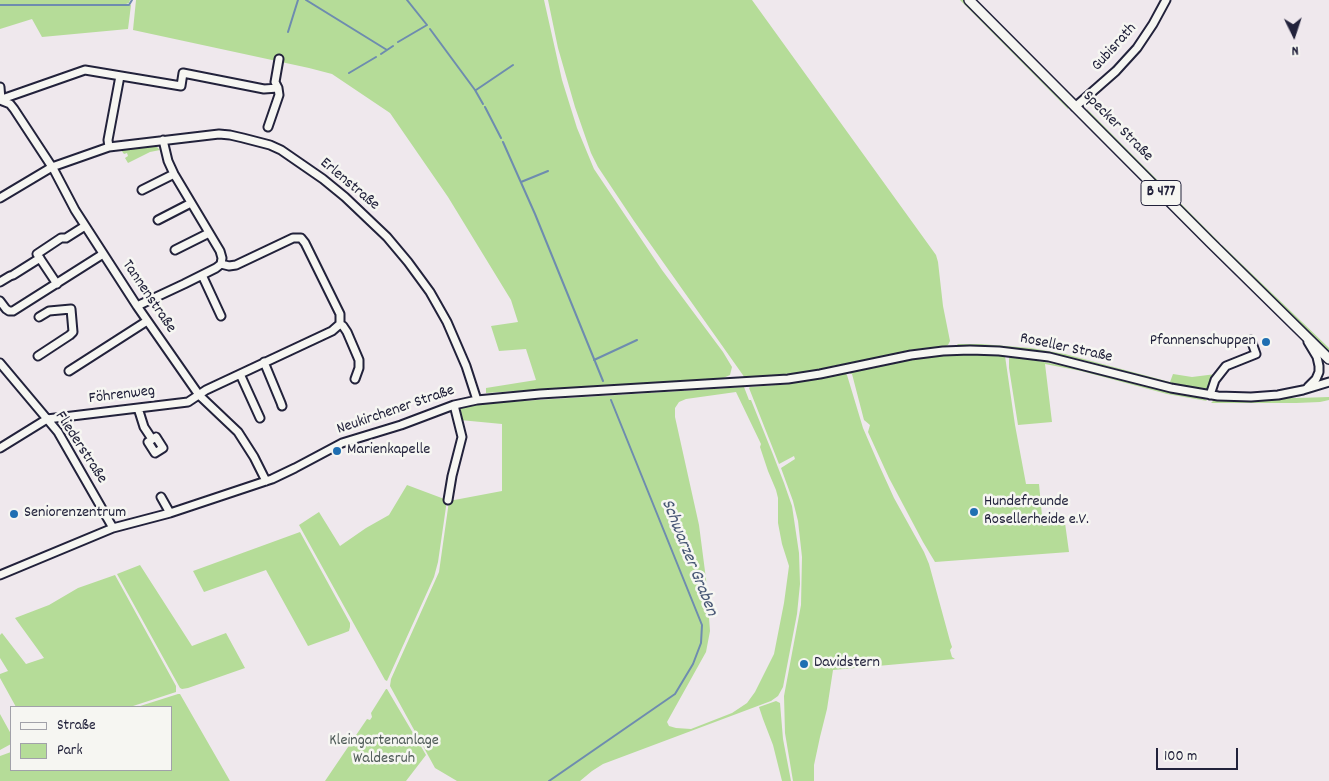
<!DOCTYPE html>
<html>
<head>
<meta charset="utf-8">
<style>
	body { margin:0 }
	#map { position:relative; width:1329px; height:781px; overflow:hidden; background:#efe8ed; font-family:Dekko,sans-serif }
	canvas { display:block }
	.legend { position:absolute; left:10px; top:706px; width:162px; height:65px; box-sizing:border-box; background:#f6f6f2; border:1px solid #a1a1a9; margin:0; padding:6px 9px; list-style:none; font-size:15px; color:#22223b }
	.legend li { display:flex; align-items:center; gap:10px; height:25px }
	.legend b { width:25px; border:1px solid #a1a1a9 }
	.north { position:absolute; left:1269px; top:10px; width:50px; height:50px; -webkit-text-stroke:4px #f6f6f2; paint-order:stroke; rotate:176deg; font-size:14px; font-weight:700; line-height:20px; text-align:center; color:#22223b }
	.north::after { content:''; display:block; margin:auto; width:18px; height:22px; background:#22223b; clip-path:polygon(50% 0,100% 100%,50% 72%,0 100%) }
	.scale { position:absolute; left:1156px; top:748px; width:82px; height:22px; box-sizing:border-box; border:2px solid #22223b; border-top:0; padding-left:6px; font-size:15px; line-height:18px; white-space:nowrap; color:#22223b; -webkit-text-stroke:4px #f6f6f2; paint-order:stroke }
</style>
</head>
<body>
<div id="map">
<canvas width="1329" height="781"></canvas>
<ul class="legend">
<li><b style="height:6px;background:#f6f6f2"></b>Straße</li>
<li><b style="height:14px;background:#b5dc98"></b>Park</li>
</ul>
<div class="north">N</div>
<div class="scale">100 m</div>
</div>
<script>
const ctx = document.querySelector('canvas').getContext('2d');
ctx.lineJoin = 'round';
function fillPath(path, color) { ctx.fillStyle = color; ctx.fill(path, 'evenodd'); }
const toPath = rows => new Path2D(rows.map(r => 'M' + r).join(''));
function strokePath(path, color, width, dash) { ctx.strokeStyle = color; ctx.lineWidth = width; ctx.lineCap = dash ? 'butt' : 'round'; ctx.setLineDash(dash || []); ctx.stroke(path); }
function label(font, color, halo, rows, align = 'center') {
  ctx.font = font + ' Dekko,sans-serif'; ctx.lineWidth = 5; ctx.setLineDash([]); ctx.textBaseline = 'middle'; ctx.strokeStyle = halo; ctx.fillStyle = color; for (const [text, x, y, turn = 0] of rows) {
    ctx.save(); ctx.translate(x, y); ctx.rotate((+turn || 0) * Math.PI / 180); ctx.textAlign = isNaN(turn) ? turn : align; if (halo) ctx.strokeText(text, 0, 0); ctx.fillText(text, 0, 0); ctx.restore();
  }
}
fillPath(toPath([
	[0,0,130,0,129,3,126,4,0,4],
	[136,0,544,0,562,80,577,128,594,169,662,270,723,352,732,367,730,375,721,379,648,383,486,393,486,388,536,380,526,349,499,351,491,326,518,322,511,300,448,197,390,113,332,74,309,68,133,30],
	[548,0,752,0,936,255,938,262,943,306,950,341,948,345,946,346,909,350,843,366,842,364,805,372,745,378,634,221,598,167,591,153,575,107,558,48],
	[960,0,966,0,1070,105,1068,109],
	[1,5,120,6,131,5,128,29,42,37,32,19,0,29,0,6],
	[1087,109,1220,243,1215,244,1087,114],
	[151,146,157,147,160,150,150,152,128,163,125,158,128,156,127,153,124,154,121,150],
	[1222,245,1329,348,1329,353,1221,248],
	[957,344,981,344,1031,348,1065,354,1170,382,1173,374,1192,377,1216,374,1208,389,1203,390,1165,382,1086,361,1032,350,986,346,959,346],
	[969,354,1005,356,1015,425,1026,484,1039,484,1043,526,1065,523,1069,552,935,562,923,542,889,478,868,432,870,425,864,420,852,374,850,374,851,372,914,359,941,356],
	[1011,356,1071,367,1157,389,1205,399,1207,401,1167,394,1081,371,1045,364,1052,422,1018,425,1009,368,1009,358],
	[845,373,847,375,863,428,879,465,894,498,924,552,929,564,950,641,952,647,950,650,952,657,955,659,833,670,827,709,820,737,814,765,814,781,793,781,785,733,784,696,801,605,802,557,798,521,793,501,781,468,795,459,794,456,779,464,749,388,750,387,789,384],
	[744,387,749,400,751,400,772,452,784,483,792,506,799,553,800,584,797,614,783,687,778,696,771,701,603,764,592,771,580,781,457,781,435,768,390,686,391,679,439,572,449,501,502,491,502,424,460,420,458,410,459,407,490,403],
	[736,392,761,444,760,447,768,471,776,490,778,498,778,523,782,544,789,566,784,603,774,654,755,692,747,703,732,713,691,729,676,728,669,726,667,722,706,652,710,631,706,579,699,525,675,417,675,408,679,402,686,399],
	[1291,398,1296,398,1329,397,1329,400,1320,402,1296,403,1211,403,1214,400,1241,402,1262,401],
	[407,485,447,500,438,562,434,577,387,681,385,680,299,525,319,512,340,546,366,528,389,515],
	[300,532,350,623,350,627,349,631,344,633,308,646,266,570,204,592,193,571],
	[140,565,192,646,226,633,245,668,188,688,182,689,180,688,117,574],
	[115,575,176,686,176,692,130,707,16,707,0,678,0,674,8,671,0,658,0,635,2,633,26,664,44,658,15,618,49,605,78,588],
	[386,689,387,689,426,755,406,781,325,781,367,719,370,720,372,717,371,713],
	[178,694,180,694,230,781,0,781,0,756,11,752,11,770,171,770,171,707,137,707],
	[776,701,780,703,783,739,791,781,782,781,773,745,763,719,759,707],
	[0,714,11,734,11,744,0,750]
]), '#b5dc98');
strokePath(toPath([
	[306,0,387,50,393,46],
	[0,5,129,5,132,0],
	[430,29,475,90,483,104],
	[288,32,298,0],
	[398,42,427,25,407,0],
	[381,54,387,50],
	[349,73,376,57],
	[476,90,513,65],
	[485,107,501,138],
	[503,142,535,214,603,381],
	[521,182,548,171],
	[594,360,637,340],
	[549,781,675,694,693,664,701,643,702,625,611,400]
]), '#6e8caf', 2);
const minor = toPath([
	[0,87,1,100],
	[0,100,10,104,14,109,54,170,75,210,137,306,199,395,238,432,254,457,266,481],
	[1,100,5,98,85,70,181,86,183,73,264,89,278,88],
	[1075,107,1116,71,1137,48,1153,24,1166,0],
	[268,127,279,95,278,88,275,82,279,59],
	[163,140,168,161,174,174,220,251,222,258,221,264],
	[109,147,108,140,120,76],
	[142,190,174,174],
	[0,198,52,167,109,147,219,134,230,135,243,138,270,145,281,150,323,179,345,197,387,237,408,262,430,292,447,322,466,366,477,400],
	[158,220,191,203],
	[175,250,209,233],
	[202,275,221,316],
	[0,282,10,276,13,275,40,258],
	[57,284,37,254,61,238,66,238,85,226],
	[0,301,6,309,9,311,13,311,103,254],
	[137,306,184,284,216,268,221,264],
	[340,324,343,326,347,332,359,360,359,368,355,379],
	[38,356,70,335,73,332,71,309,49,311,39,317],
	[264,362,281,403,282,406],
	[0,363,58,432,113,528],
	[69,371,147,321],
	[240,374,260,418],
	[1308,387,1316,379,1319,372,1319,366,1317,357,1308,342],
	[1210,395,1215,380,1226,366,1256,354,1251,340],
	[138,408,144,427,152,439],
	[156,437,163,448,155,453,148,442,156,437],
	[0,448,47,419,188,402,206,390,332,331,340,324,340,314,305,243,301,238,293,238,236,265,229,266,221,264],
	[161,497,170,513],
	[448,500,452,476,462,437,454,405],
	[0,575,113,528,170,513,272,479,295,468,342,443,401,425,454,405,477,400,540,394,788,379,820,374,911,355,943,351,970,350,999,351,1049,357,1171,388,1218,396,1251,397,1278,395,1303,390,1329,382]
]);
const major = toPath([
	[969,0,1210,242,1329,359]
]);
strokePath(minor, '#22223b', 11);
strokePath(major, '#22223b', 12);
strokePath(minor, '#f6f6f2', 7);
strokePath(major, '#f6f6f2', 9);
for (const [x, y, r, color] of [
	[1266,342,5,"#1f6fb2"],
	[337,451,5,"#1f6fb2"],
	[974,512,5,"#1f6fb2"],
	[14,514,5,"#1f6fb2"],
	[804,664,5,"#1f6fb2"]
]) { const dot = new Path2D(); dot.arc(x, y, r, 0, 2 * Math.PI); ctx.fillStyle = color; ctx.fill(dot); strokePath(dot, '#f6f6f2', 2); }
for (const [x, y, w] of [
	[1161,193,40]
]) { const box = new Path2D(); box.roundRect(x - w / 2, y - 12.5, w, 25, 4); ctx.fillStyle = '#f6f6f2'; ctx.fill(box); strokePath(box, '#22223b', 1); }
label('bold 15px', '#22223b', null, [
	["B 477",1161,193]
]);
label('16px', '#22223b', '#f6f6f2', [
	["Gubisrath",1115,48,-48],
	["Specker Straße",1117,127,45],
	["Erlenstraße",349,185,40],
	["Tannenstraße",148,297,56],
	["Roseller Straße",1066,349,12],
	["Föhrenweg",122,396,-7],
	["Neukirchener Straße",396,411,-19],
	["Fliederstraße",80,448,57]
]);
label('16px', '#22223b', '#f6f6f2', [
	["Pfannenschuppen",1256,342,"right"],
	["Marienkapelle",347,451],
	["Hundefreunde",984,503],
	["Rosellerheide e.V.",984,521],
	["Seniorenzentrum",24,514],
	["Davidstern",814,664]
], 'left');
label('16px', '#4e5a57', '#f6f6f2', [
	["Kleingartenanlage",384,742],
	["Waldesruh",384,760]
]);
label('italic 18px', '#485775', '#f6f6f2', [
	["Schwarzer Graben",688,558,68]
]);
</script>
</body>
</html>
